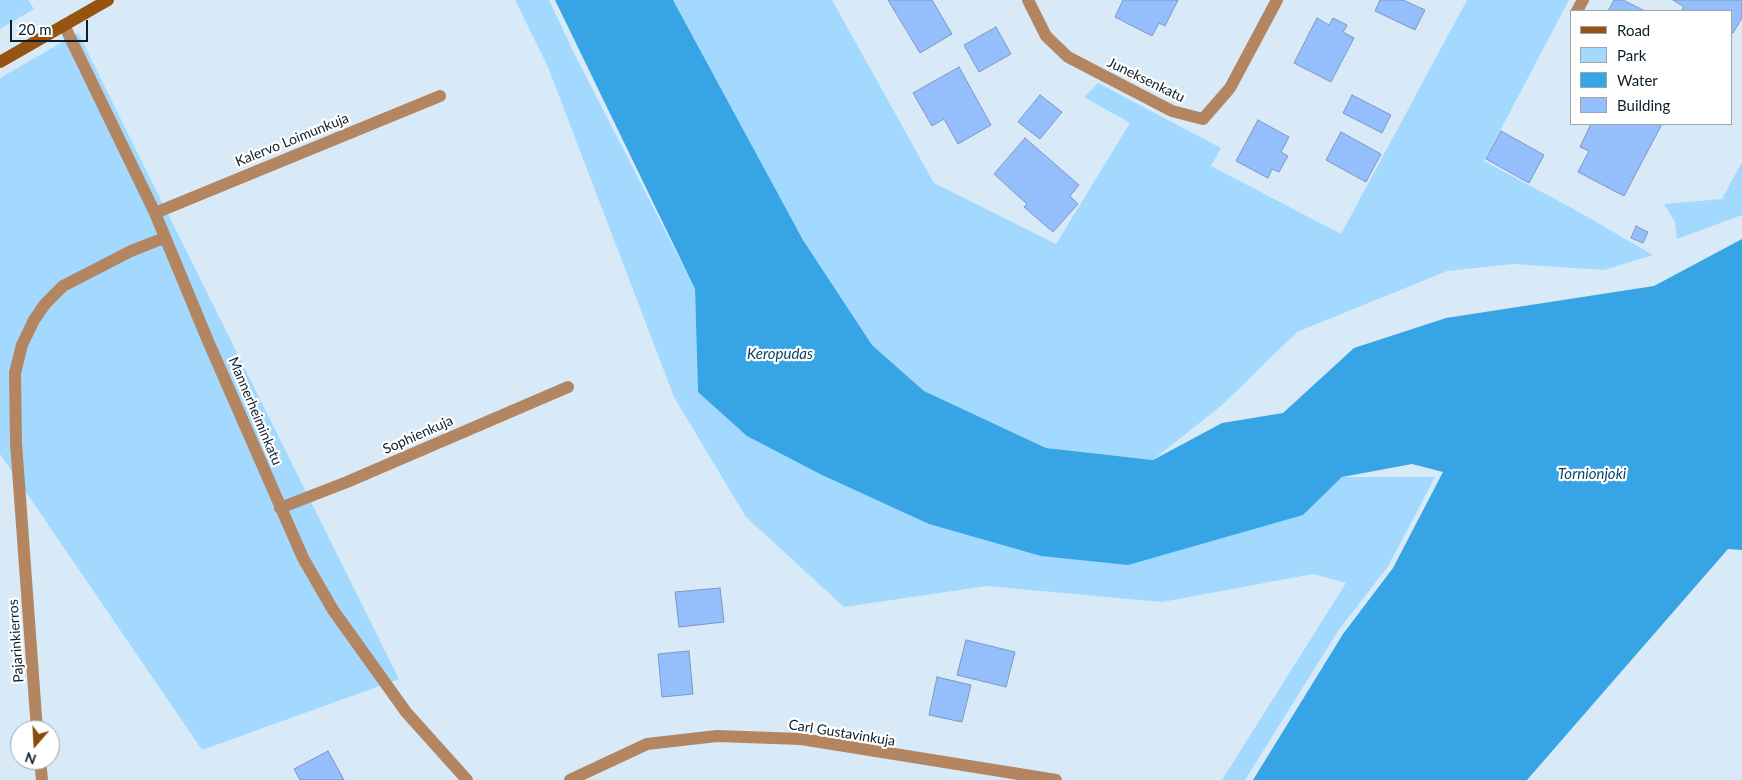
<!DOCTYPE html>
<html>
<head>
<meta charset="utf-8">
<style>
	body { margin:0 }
	#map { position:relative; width:1742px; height:780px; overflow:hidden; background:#d8eaf7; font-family:Lato,sans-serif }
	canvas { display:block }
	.legend { position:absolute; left:1570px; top:10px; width:162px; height:115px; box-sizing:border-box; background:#fff; border:1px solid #9ea5aa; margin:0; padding:6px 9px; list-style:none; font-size:15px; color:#0c1e2a }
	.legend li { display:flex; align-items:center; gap:10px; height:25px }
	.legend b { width:25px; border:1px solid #9ea5aa }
	.north { position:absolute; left:10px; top:720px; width:50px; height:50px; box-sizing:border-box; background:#fff; border:1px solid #9ea5aa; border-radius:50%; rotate:199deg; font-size:14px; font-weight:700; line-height:20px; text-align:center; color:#0c1e2a }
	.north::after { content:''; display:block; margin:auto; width:18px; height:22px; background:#884b0a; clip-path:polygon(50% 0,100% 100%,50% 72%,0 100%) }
	.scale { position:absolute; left:10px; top:20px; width:78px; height:22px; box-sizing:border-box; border:2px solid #0c1e2a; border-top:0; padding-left:6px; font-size:15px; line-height:18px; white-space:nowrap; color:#0c1e2a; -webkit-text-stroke:4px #fff; paint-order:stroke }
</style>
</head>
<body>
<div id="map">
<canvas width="1742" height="780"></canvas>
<ul class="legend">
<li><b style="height:6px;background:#965410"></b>Road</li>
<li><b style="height:14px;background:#a3d9ff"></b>Park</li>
<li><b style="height:14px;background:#37a5e5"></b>Water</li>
<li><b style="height:14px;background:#95befd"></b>Building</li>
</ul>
<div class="north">N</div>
<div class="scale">20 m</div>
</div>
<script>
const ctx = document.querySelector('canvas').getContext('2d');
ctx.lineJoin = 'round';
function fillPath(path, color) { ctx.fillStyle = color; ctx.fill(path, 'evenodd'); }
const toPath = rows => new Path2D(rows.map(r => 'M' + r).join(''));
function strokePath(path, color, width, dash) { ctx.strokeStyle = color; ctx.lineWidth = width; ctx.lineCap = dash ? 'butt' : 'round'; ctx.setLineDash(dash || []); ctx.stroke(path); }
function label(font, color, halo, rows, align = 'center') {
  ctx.font = font + ' Lato,sans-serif'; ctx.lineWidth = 4.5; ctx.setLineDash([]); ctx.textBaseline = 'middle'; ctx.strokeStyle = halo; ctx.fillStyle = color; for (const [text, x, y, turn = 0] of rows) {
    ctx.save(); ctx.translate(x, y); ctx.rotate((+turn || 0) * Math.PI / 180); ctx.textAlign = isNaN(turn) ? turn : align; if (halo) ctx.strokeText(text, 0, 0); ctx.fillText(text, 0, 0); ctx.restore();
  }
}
fillPath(toPath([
	[0,0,28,0,34,9,0,29],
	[515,0,549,0,575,55,695,289,698,392,1303,515,1342,477,1435,477,1389,565,1338,631,1245,780,1222,780,1346,583,1313,574,1162,602,987,586,844,607,746,517,674,397,548,67],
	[673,0,832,0,934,183,1056,244,1130,123,1084,97,1098,83,1221,148,1211,166,1341,234,1467,0,1569,0,1484,161,1579,212,1653,255,1604,270,1513,264,1447,271,1297,332,1222,405,1153,460,1046,448,924,391,872,345,803,240],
	[78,33,399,679,202,750,0,454,0,78],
	[1742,162,1742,215,1677,239,1675,222,1664,204,1722,199]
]), '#a3d9ff');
fillPath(toPath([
	[555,0,673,0,803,240,872,345,924,391,1046,448,1153,460,1222,423,1283,413,1354,348,1446,318,1654,286,1742,239,1742,550,1728,549,1527,780,1253,780,1343,634,1393,568,1443,472,1412,464,1342,477,1303,515,1128,565,1041,556,929,524,820,474,747,436,698,392,695,289]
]), '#37a5e5');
const building = toPath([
	[888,0,932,0,952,34,920,53,888,0],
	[1123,0,1178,0,1165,26,1159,23,1152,36,1115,17,1123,0],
	[1380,0,1403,0,1425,10,1415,30,1375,11,1380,0],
	[1614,0,1623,0,1645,11,1608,11,1614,0],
	[1673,0,1742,0,1742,18,1733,33,1731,32,1731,11,1681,11,1684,7,1673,0],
	[1317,18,1329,25,1333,18,1347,25,1343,32,1354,38,1331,82,1294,63,1317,18],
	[996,27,1011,54,979,72,964,45,996,27],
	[959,67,991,125,958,144,944,119,932,126,913,93,959,67],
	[1040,95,1062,112,1040,139,1018,122,1040,95],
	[1352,95,1391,115,1382,133,1343,113,1352,95],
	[1258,120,1289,137,1281,152,1288,156,1279,172,1272,169,1268,178,1236,161,1258,120],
	[1591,124,1662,124,1624,196,1578,172,1589,151,1580,147,1591,124],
	[1501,131,1544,155,1529,183,1486,159,1501,131],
	[1341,132,1381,154,1366,182,1326,160,1341,132],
	[1025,138,1079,185,1070,196,1078,204,1053,232,1024,207,1027,204,994,174,1025,138],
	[1636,226,1648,232,1643,243,1631,238,1636,226],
	[720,588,724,622,679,627,675,592,720,588],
	[966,640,1015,652,1006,687,957,675,966,640],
	[689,651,693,694,662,697,658,654,689,651],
	[937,677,971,685,962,722,929,715,937,677],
	[328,751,344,780,300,780,294,769,328,751]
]);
fillPath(building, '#95befd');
strokePath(building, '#7e97bf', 1);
strokePath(toPath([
	[1028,0,1046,36,1068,57,1172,111,1203,119,1230,88,1277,0],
	[1577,11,1583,0],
	[64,25,155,213,208,341,303,558,333,610,406,712,467,780],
	[155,213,440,96],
	[280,508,347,482,568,387],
	[37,730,16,443,15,373,22,345,34,320,45,304,63,286,131,251,164,238],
	[40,760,42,780],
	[570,780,647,744,717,736,801,739,1056,780]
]), '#b38561', 12);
strokePath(toPath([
	[0,62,108,0]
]), '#965410', 12);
label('14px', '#0c1e2a', '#fff', [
	["Juneksenkatu",1146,80,26],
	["Kalervo Loimunkuja",292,140,-22],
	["Mannerheiminkatu",255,411,67],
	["Sophienkuja",418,435,-24],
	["Pajarinkierros",16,641,-94],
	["Carl Gustavinkuja",842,733,9]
]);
label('italic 15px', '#084566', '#fff', [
	["Keropudas",780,354],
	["Tornionjoki",1592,474]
]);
</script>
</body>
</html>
